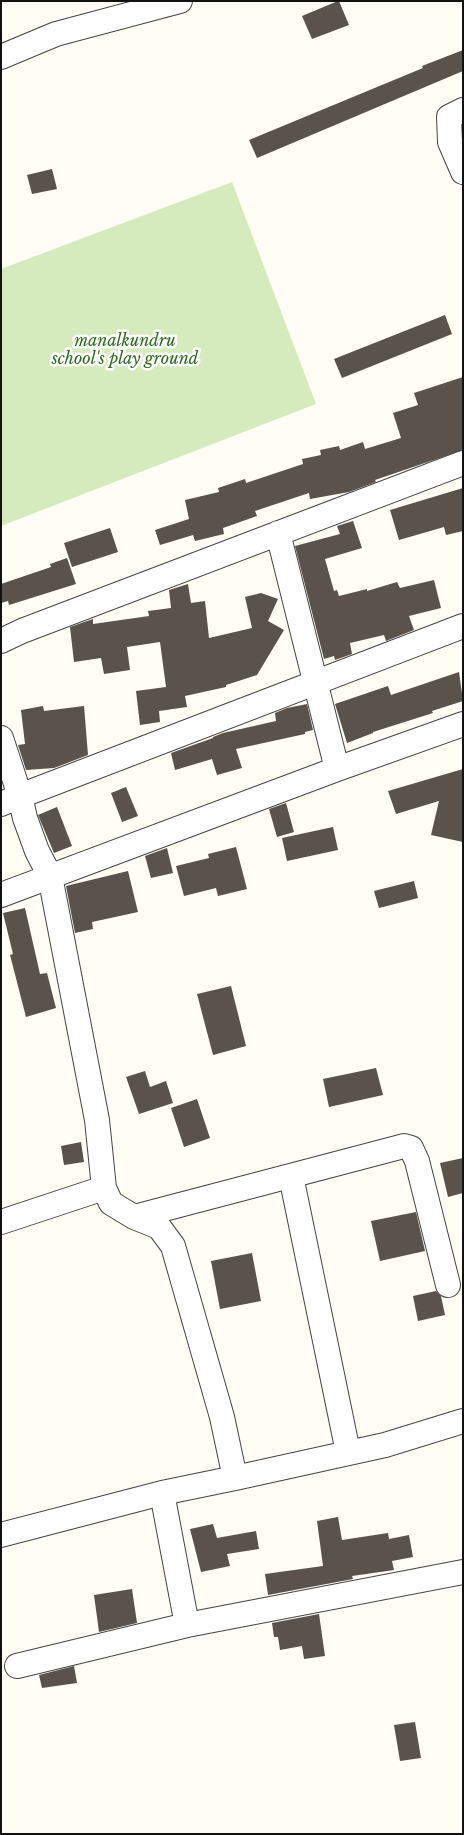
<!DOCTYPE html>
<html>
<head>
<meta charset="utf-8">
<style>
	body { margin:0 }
	#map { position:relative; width:464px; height:1835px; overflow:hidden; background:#fffdf5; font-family:"Libre Baskerville",serif }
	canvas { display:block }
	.frame { position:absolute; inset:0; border:2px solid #111; pointer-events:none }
</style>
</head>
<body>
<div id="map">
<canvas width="464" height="1835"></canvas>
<div class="frame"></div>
</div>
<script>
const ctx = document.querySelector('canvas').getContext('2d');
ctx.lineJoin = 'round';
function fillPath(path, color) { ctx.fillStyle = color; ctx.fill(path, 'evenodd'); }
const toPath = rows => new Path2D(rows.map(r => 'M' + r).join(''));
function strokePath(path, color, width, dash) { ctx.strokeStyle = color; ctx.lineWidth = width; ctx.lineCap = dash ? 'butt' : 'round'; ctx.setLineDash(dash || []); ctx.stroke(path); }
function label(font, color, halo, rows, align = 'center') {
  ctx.font = font + ' "Libre Baskerville",serif'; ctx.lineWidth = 5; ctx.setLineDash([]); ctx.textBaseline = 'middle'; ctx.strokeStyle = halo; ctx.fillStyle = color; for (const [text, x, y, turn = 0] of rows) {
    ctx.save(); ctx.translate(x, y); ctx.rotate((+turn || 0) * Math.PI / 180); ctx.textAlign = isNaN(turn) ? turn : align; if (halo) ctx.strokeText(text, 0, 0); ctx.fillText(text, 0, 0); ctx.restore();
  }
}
fillPath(toPath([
	[232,182,316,404,1,526,1,269]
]), '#d5ebbd');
fillPath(toPath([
	[338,1,339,1,349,25,312,39,302,16],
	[463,50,463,71,257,158,249,140,423,68,422,66],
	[52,169,57,189,32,194,27,175],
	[445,315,452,334,342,378,334,359],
	[463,377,463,450,375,480,376,482,349,492,310,499,309,493,255,511,257,516,223,528,224,534,195,541,193,535,160,545,155,530,189,519,185,500,219,492,218,488,245,479,246,483,303,464,302,459,321,455,320,450,339,446,340,450,363,442,365,449,401,438,393,413,418,405,414,393],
	[463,488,463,531,446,535,444,527,399,540,390,510],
	[353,521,362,548,325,559,334,591,337,590,339,596,367,589,367,591,397,582,400,588,434,580,441,608,409,616,414,630,386,641,384,635,350,643,352,654,335,660,334,656,324,659,295,546,340,534,337,526],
	[110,528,118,552,72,567,64,543],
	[67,558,76,584,9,605,8,601,1,603,1,584,51,567,50,564],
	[188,584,191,603,205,601,209,638,252,628,245,597,261,593,278,599,268,621,284,630,257,675,226,685,226,687,185,696,187,707,159,711,160,722,140,725,136,691,166,687,160,642,127,647,130,670,104,674,101,658,74,662,70,627,93,619,93,624,149,616,148,611,171,608,169,590],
	[459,672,463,701,432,711,433,713,373,732,373,733,347,743,335,704,388,686,391,695],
	[307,704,313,730,305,732,305,734,236,749,242,768,217,775,212,759,175,770,171,753,213,738,213,737,223,733,276,721,275,713,287,708],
	[43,706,44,711,84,706,88,755,54,768,26,770,18,745,25,744,21,710],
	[463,769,463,842,431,835,439,801,396,814,388,791],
	[126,787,138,816,122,822,111,793],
	[286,803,294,832,277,837,269,809],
	[57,807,72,846,54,853,38,815],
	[333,827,338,850,287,861,282,838],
	[236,847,247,889,218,896,216,888,184,896,176,866,209,858,208,854],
	[167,848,173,873,151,878,145,856],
	[128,871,138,912,92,922,93,929,75,933,66,886],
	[414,881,418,898,379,908,374,891],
	[25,908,40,974,47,973,56,1008,26,1017,10,955,13,954,3,913],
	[231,986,246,1046,213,1055,197,994],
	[376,1068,383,1095,329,1107,323,1079],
	[145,1071,150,1087,166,1081,173,1103,139,1114,126,1077],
	[197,1099,210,1138,184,1147,171,1108],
	[81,1142,84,1162,64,1165,61,1146],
	[463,1158,463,1193,448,1197,440,1163],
	[416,1212,425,1251,380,1261,371,1221],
	[252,1253,261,1301,220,1309,211,1261],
	[436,1291,441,1296,445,1315,418,1321,413,1296],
	[338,1517,342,1540,388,1533,389,1539,409,1535,413,1557,392,1561,394,1570,352,1576,353,1579,268,1595,265,1574,323,1566,317,1521],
	[213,1524,217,1538,256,1531,259,1549,227,1554,230,1566,201,1572,190,1529],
	[132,1589,137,1623,99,1632,94,1595],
	[319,1614,325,1656,304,1659,302,1646,280,1650,278,1637,274,1637,272,1623],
	[74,1666,77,1683,42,1688,39,1675],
	[415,1722,421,1758,400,1761,394,1725]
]), '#5a524d');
const minor = toPath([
	[1,57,56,34,180,1],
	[463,110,449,117,450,142,463,172],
	[278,533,337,769],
	[1,641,22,631,463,463],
	[1,738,20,796,1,804],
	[1,895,337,769,463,724],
	[291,1176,348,1452],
	[134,1217,404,1146,411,1148,417,1161,448,1285],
	[1,1222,104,1188],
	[235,1478,385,1445,463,1421],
	[162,1493,187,1625],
	[1,1535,162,1493,235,1478,222,1417,173,1246,159,1227,134,1217,111,1203,104,1188,97,1120,50,876,37,851,25,818,20,796,463,626],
	[17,1666,187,1625,463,1572]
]);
strokePath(minor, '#444', 26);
strokePath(minor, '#fff', 24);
label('italic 16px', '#2f6b1f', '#fff', [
	["manalkundru",125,341],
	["school's play ground",125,359]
]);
</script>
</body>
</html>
